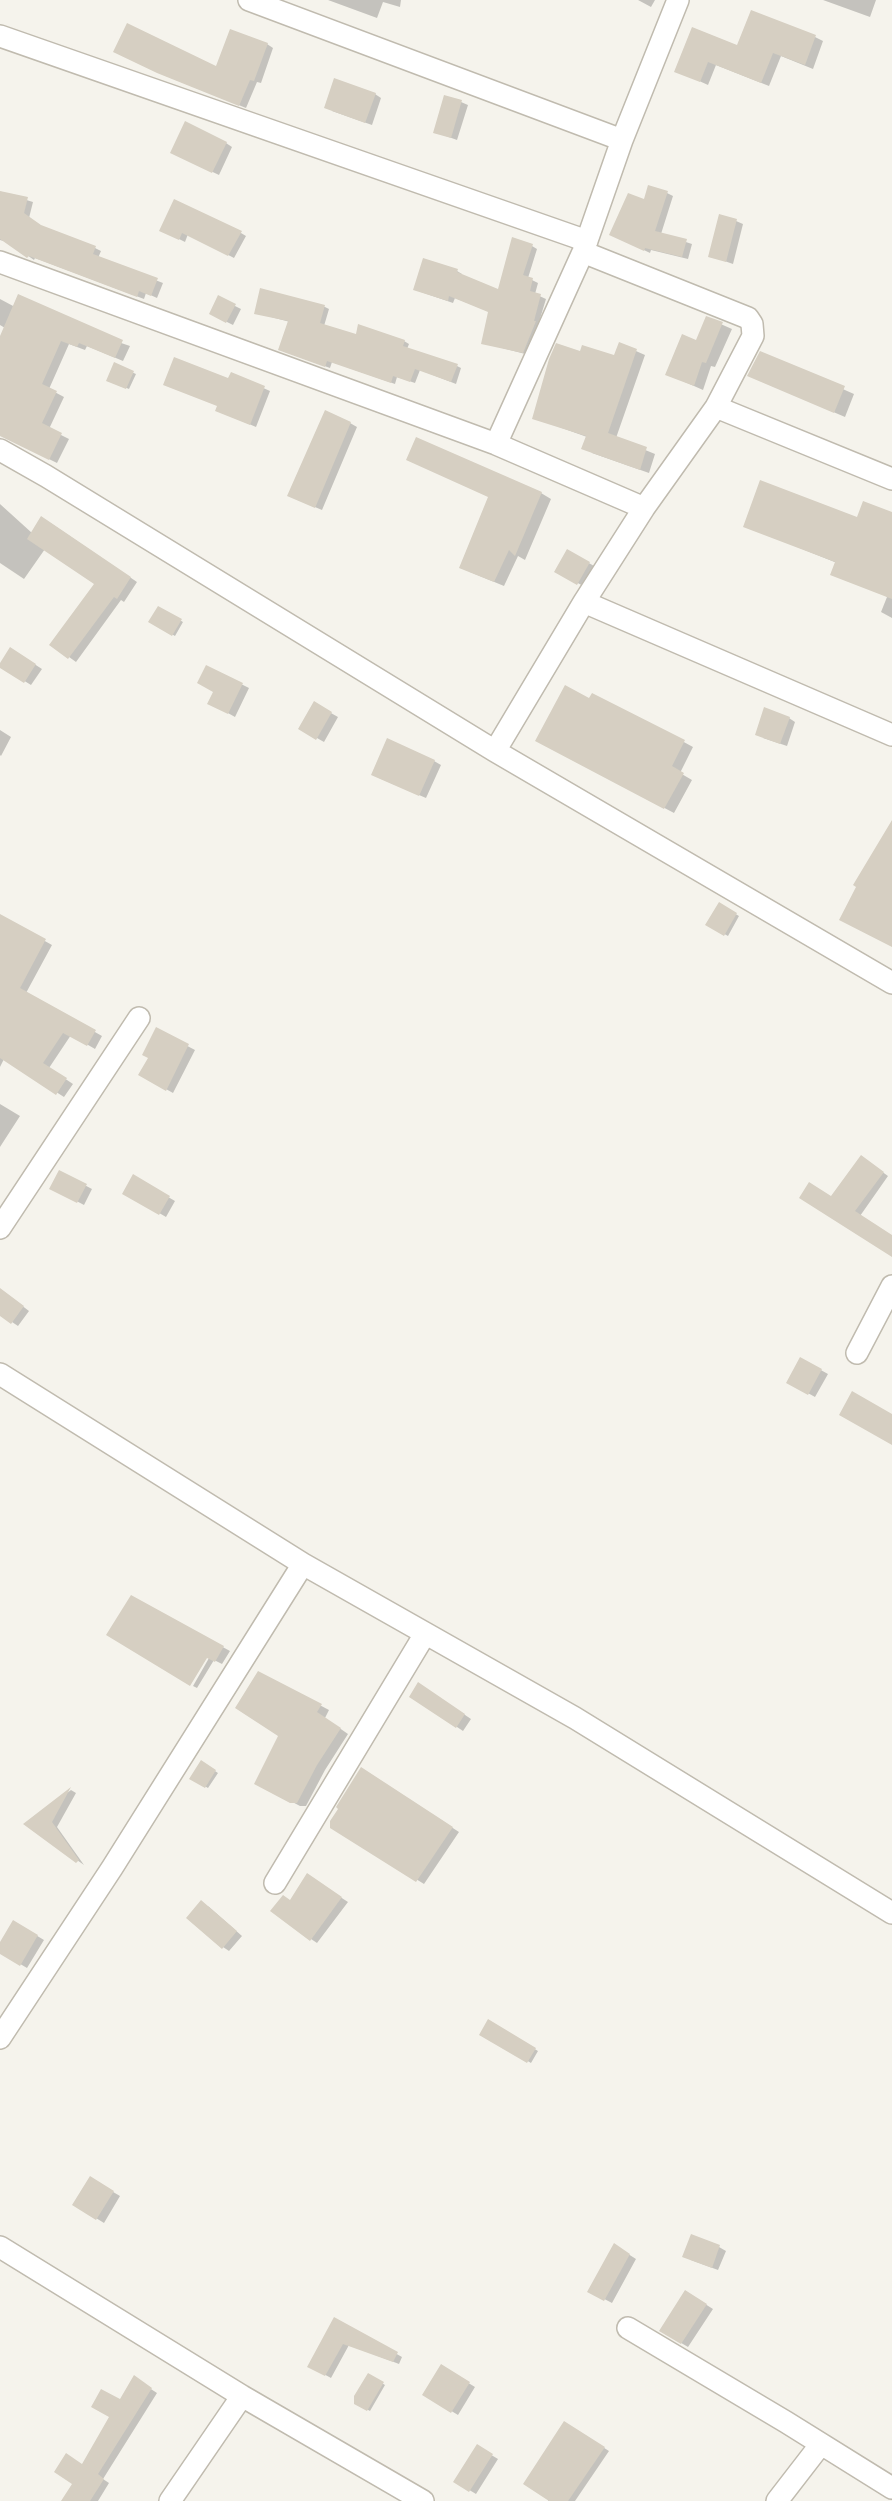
<!DOCTYPE html>
<html>
<head>
<meta charset="utf-8">
<style>
	body { margin:0 }
	canvas { display:block; background:#f5f3ec }
</style>
</head>
<body>
<canvas width="892" height="2501"></canvas>
<script>
const ctx = document.querySelector('canvas').getContext('2d');
ctx.lineJoin = 'round';
function fillPath(path, color) { ctx.fillStyle = color; ctx.fill(path, 'evenodd'); }
const toPath = rows => new Path2D(rows.map(r => 'M' + r).join(''));
function strokePath(path, color, width, dash) { ctx.strokeStyle = color; ctx.lineWidth = width; ctx.lineCap = dash ? 'butt' : 'round'; ctx.setLineDash(dash || []); ctx.stroke(path); }
fillPath(toPath([
	[328,0,401,0,400,7,383,2,377,18],
	[638,0,655,0,651,7],
	[823,0,876,0,870,17],
	[815,37,823,41,813,69,781,56,769,86,716,65,708,85,677,71,738,47],
	[267,44,273,48,261,83,257,82,246,108,166,76,217,68],
	[375,94,381,98,372,125,332,111],
	[461,102,468,105,457,140,435,132],
	[226,143,232,147,219,175,179,156],
	[0,192,33,202,29,218,43,228,95,248,101,251,98,258,163,283,157,298,146,293,144,299,35,258,34,260,10,243,0,240],
	[667,193,673,196,661,234,692,244,688,259,651,250,650,253,617,237,645,202],
	[736,221,743,224,733,264,710,256],
	[161,230,241,233,246,236,234,258,188,234,185,242],
	[532,246,537,249,528,278,538,283,535,294,546,299,529,355,483,343,490,312,455,298,453,303,421,292,457,271,462,274,462,276,499,291],
	[261,290,325,307,329,309,324,326,357,336,404,341,409,344,407,349,457,366,461,368,456,384,420,370,415,383,397,377,395,384,332,362,330,368,285,352,290,322,256,313],
	[219,298,241,309,233,325,211,314],
	[0,299,15,307,130,346,123,361,87,346,85,350,69,344,49,389,64,397,49,429,69,439,57,463,0,435,0,340,5,328,0,325],
	[707,318,732,329,715,367,711,366,703,390,667,374,697,342],
	[620,344,645,355,616,438,655,454,649,473,592,453,587,437,534,418,581,354,615,358],
	[761,353,854,394,845,417,749,376],
	[115,365,136,374,129,389,108,380],
	[232,374,270,391,256,427,223,413],
	[350,423,357,427,322,510,296,499],
	[541,493,551,499,525,560,518,556,504,586,470,572],
	[0,504,32,533,49,522,137,582,124,602,121,600,76,662,51,644,96,583,45,549,24,579,0,563],
	[858,519,892,520,892,618,881,612,887,597,837,563,745,526],
	[567,551,596,567,585,587,556,571],
	[159,608,183,622,175,636,151,622],
	[11,649,42,669,31,685,0,666],
	[207,667,249,688,235,717,210,703,216,691],
	[590,701,647,722,693,747,680,773,692,780,674,813,547,746],
	[315,704,338,717,324,742,301,729],
	[789,718,795,722,787,746,763,738],
	[0,730,11,737,1,756,0,755],
	[434,761,441,765,426,798,379,778],
	[720,905,739,916,728,936,708,925],
	[0,916,52,945,26,993,102,1036,95,1049,71,1035,49,1068,73,1084,64,1097,4,1059,0,1067],
	[157,1030,195,1050,173,1093,141,1075,150,1058],
	[0,1104,20,1116,0,1147],
	[867,1161,888,1176,860,1216,892,1236,892,1254,832,1198],
	[60,1172,92,1189,84,1205,52,1188],
	[134,1177,175,1201,166,1217,125,1193],
	[0,1289,29,1311,18,1326,0,1314],
	[801,1359,828,1374,815,1397,788,1382],
	[131,1597,230,1651,222,1664,214,1660,197,1688,193,1686,213,1651],
	[259,1673,329,1710,325,1718,348,1734,325,1770,306,1806,300,1806,256,1783,281,1736],
	[425,1688,471,1719,463,1731,457,1727],
	[201,1762,218,1773,208,1788,191,1778],
	[368,1773,459,1832,424,1884,332,1827],
	[71,1790,76,1793,57,1827,84,1865,26,1824],
	[314,1880,348,1902,317,1943,311,1939,291,1901],
	[208,1906,242,1936,229,1951,223,1947],
	[14,1922,44,1940,27,1968,0,1952,0,1945],
	[489,2022,538,2051,531,2063,482,2034],
	[91,2179,120,2196,104,2223,75,2205],
	[614,2245,636,2259,612,2303,589,2291],
	[719,2247,726,2251,718,2270,691,2260],
	[686,2292,713,2309,688,2347,661,2331],
	[335,2319,402,2357,399,2364,349,2345,331,2378,309,2366],
	[442,2367,475,2387,458,2415,425,2395],
	[369,2375,385,2385,370,2411,356,2403],
	[134,2378,157,2393,103,2479,109,2483,98,2501,63,2501],
	[564,2423,609,2451,575,2501,548,2501],
	[478,2447,498,2459,476,2494,456,2482]
]), '#0003');
fillPath(toPath([
	[751,10,816,35,805,65,773,53,761,83,708,62,700,82,674,72,692,27,737,45],
	[127,23,216,66,230,29,268,43,254,81,250,80,239,106,157,73,113,52],
	[334,78,376,93,365,123,324,108],
	[444,95,462,100,451,138,433,133],
	[185,121,227,142,212,173,170,153],
	[648,185,668,191,655,231,687,239,682,257,645,248,644,251,609,235,628,193,644,199],
	[0,191,28,197,24,213,41,225,96,246,93,254,158,278,151,296,139,291,137,297,29,256,27,258,0,239],
	[174,199,242,231,228,256,182,233,179,240,159,231],
	[719,214,737,219,726,262,708,257],
	[512,237,533,244,523,275,533,278,530,291,541,294,534,321,536,321,523,353,481,344,488,312,449,296,448,301,413,290,423,258,458,269,457,272,498,289],
	[260,288,325,305,320,323,356,334,358,324,405,340,403,346,458,364,451,382,415,369,410,382,393,376,391,383,327,361,325,367,278,350,288,321,254,314],
	[18,294,123,340,115,358,79,343,77,347,61,341,42,384,57,391,42,423,62,433,49,460,0,436,0,336],
	[218,295,236,304,226,323,209,314],
	[706,316,723,322,706,363,702,362,694,386,665,375,682,334,696,340],
	[619,342,637,349,608,433,647,447,640,470,581,449,586,436,532,419,549,359,556,343,580,351,582,345,614,355],
	[760,351,845,386,834,413,747,376],
	[174,357,228,378,231,372,265,386,250,425,215,411,217,406,163,385],
	[114,362,134,371,126,389,106,381],
	[325,410,351,422,315,508,287,496],
	[416,437,542,492,515,556,509,550,494,582,459,568,488,497,406,460],
	[760,480,857,517,863,501,892,512,892,599,830,575,835,562,743,527],
	[41,516,131,577,117,599,114,597,68,659,49,645,94,584,27,539],
	[567,549,590,562,577,585,554,572],
	[158,606,182,619,172,636,148,622],
	[10,647,36,664,24,683,0,668,0,663],
	[206,665,243,683,228,714,207,704,213,692,197,683],
	[565,685,589,698,592,693,685,740,672,766,684,773,664,809,535,741],
	[314,701,332,712,316,740,298,729],
	[764,707,790,717,780,744,755,735],
	[387,738,435,760,419,796,371,775],
	[892,820,892,947,839,920,856,887,853,885],
	[719,902,737,913,724,936,705,925],
	[0,914,46,939,20,988,96,1030,87,1046,63,1033,43,1063,67,1078,56,1095,0,1058],
	[156,1027,189,1044,166,1091,138,1075,148,1058,142,1055],
	[861,1155,884,1172,855,1211,892,1235,892,1257,799,1198,809,1182,831,1196],
	[59,1170,87,1184,77,1203,49,1189],
	[133,1174,170,1196,159,1215,122,1194],
	[0,1288,24,1306,11,1324,0,1316],
	[800,1357,822,1369,808,1395,786,1383],
	[852,1391,892,1414,892,1445,839,1415],
	[131,1595,224,1646,215,1662,207,1658,190,1686,106,1635],
	[258,1671,322,1704,317,1712,341,1728,317,1765,297,1803,290,1803,254,1784,278,1736,235,1708],
	[418,1682,465,1714,456,1728,409,1697],
	[201,1760,216,1770,205,1788,189,1779],
	[361,1767,453,1827,416,1882,330,1828,330,1821,338,1809,336,1807],
	[71,1787,52,1822,79,1860,76,1863,23,1824],
	[307,1873,342,1897,310,1941,270,1911,283,1895,290,1900],
	[201,1900,237,1931,222,1949,186,1918],
	[13,1920,38,1935,20,1966,0,1954,0,1942],
	[488,2019,536,2048,527,2063,479,2035],
	[90,2176,114,2191,96,2220,72,2205],
	[691,2234,720,2245,712,2268,682,2257],
	[614,2243,630,2254,604,2301,587,2292],
	[685,2290,707,2304,681,2344,659,2331],
	[334,2317,398,2352,393,2362,343,2344,325,2376,307,2367],
	[441,2364,470,2382,451,2413,422,2395],
	[368,2373,384,2382,367,2411,354,2404,354,2396],
	[134,2375,152,2388,98,2474,104,2479,90,2501,61,2501,72,2484,54,2472,66,2453,82,2464,109,2417,91,2407,101,2389,120,2399],
	[564,2421,605,2447,568,2501,549,2501,523,2484],
	[477,2444,493,2454,469,2492,453,2482]
]), '#d6cfc2');
const street = toPath([
	[249,0,622,140],
	[0,36,587,241],
	[0,262,496,444,644,508],
	[716,407,892,479],
	[496,444,583,252,622,140,678,0],
	[0,450,46,476,495,751,892,983],
	[584,602,892,735],
	[495,751,584,602,644,508,716,407,753,336,752,324,748,318,583,252],
	[0,1228,139,1018],
	[857,1353,892,1286],
	[0,1374,303,1564,575,1718,892,1913],
	[275,1883,425,1634],
	[0,2038,112,1868,303,1564],
	[0,2247,242,2396,423,2501],
	[628,2328,786,2422,892,2488],
	[170,2501,242,2396],
	[777,2501,821,2444]
]);
strokePath(street, '#c0bbaf', 24);
strokePath(street, '#fff', 21);
</script>
</body>
</html>
